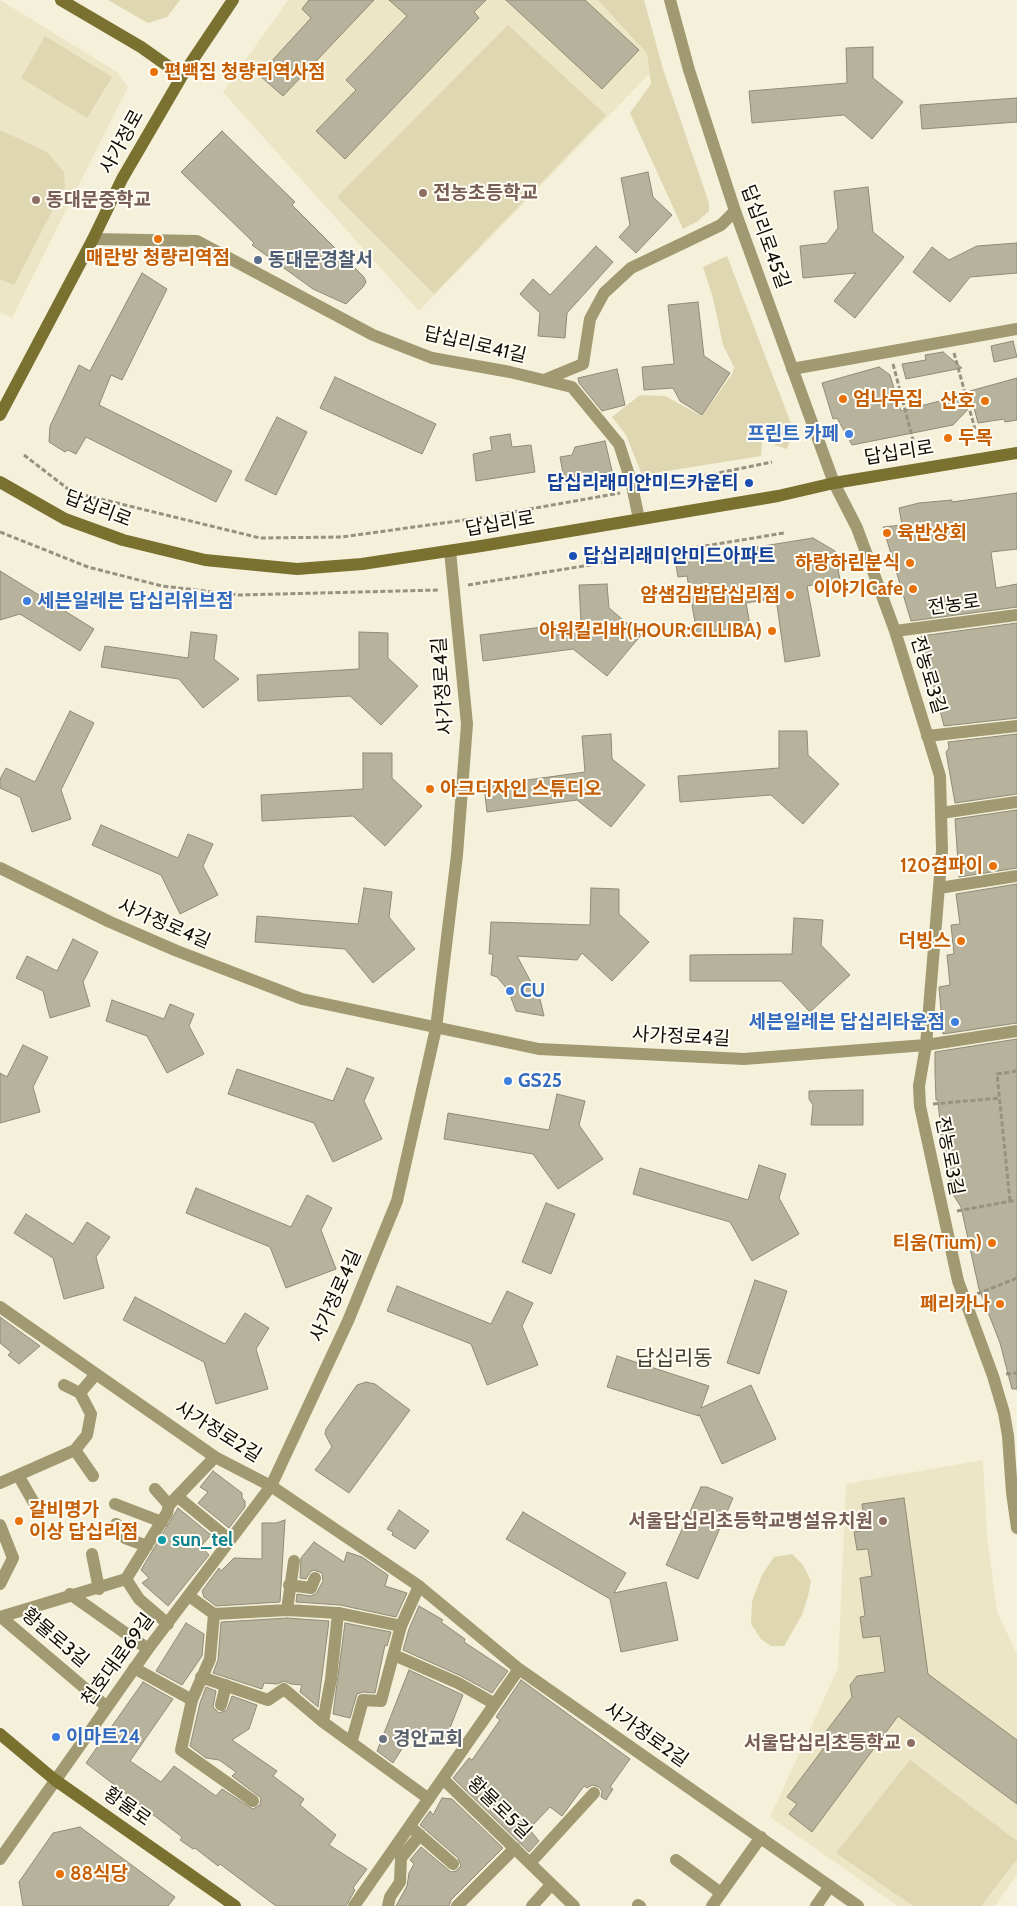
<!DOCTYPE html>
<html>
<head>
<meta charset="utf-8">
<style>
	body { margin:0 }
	canvas { display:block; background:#f5f0d9 }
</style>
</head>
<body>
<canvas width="1017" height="1906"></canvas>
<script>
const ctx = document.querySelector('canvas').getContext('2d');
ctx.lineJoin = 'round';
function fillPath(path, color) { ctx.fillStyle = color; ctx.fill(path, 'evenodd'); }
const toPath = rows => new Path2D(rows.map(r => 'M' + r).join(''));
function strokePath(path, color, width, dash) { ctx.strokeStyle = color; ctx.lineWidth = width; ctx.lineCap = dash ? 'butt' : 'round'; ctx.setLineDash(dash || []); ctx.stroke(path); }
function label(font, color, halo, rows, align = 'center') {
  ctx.font = font + ' Cabin,"Noto Sans KR",sans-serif'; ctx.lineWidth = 4; ctx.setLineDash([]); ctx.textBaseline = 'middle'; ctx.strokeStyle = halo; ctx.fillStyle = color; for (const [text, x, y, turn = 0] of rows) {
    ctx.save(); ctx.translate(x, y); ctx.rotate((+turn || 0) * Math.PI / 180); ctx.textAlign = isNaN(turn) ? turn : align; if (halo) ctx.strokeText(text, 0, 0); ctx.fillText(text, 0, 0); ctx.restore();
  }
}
fillPath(toPath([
	[0,0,117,72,128,87,12,318,0,312],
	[288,0,600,0,661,62,419,311,223,92],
	[983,1460,987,1535,997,1612,1017,1654,1017,1874,995,1906,898,1906,770,1817,838,1668,846,1484]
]), '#ece6c7');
fillPath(toPath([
	[108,0,180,0,167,17,148,23],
	[598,0,644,0,663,69,709,203,709,211,698,221,683,229,630,113,651,84,647,53],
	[508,25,606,115,434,294,337,197],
	[45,36,112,77,87,118,21,78],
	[0,130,47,152,64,172,65,186,14,285,0,279],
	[727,256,792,426,791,437,787,449,775,445,774,441,756,427,751,430,762,442,761,456,642,475,626,435,612,417,640,395,665,396,702,416,732,374,734,367,723,345,713,298,703,267],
	[792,1554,803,1565,811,1581,808,1596,802,1615,784,1646,771,1646,761,1639,751,1624,752,1601,762,1575,774,1557],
	[910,1760,1017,1841,1017,1859,981,1906,913,1906,836,1853]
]), '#dfd7b2');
const building = toPath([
	[309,0,374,0,283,96,259,75,311,18,302,9,309,0],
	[389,0,486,0,474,12,479,18,345,159,316,131,356,90,346,80,407,16,389,0],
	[506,0,585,0,639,50,602,89,506,0],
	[873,47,873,78,903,102,872,139,844,115,752,123,749,91,847,83,846,48,873,47],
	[1017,98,1017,122,922,129,920,105,1017,98],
	[222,131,295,202,292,205,364,277,366,282,363,287,346,304,313,289,252,245,254,243,181,172,222,131],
	[648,172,653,197,672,215,636,253,619,237,630,225,621,178,648,172],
	[868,187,873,232,904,257,855,318,834,301,856,273,803,278,800,246,827,243,838,228,834,191,868,187],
	[1017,243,1017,273,970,277,950,302,913,272,932,247,949,260,977,246,1017,243],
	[596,246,613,262,567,313,565,338,538,336,540,313,520,294,533,279,550,295,596,246],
	[142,273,167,289,122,380,111,375,99,405,232,471,216,502,86,437,76,454,68,450,65,452,49,442,50,426,79,365,90,371,142,273],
	[698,302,704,356,730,373,702,415,680,401,673,388,644,390,642,367,674,364,668,305,698,302],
	[1013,341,1017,357,994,362,991,346,1013,341],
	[943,352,962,368,906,379,902,364,926,360,925,355,943,352],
	[879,367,890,375,901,411,971,393,970,391,1017,378,1017,420,1005,422,1004,419,978,423,973,404,953,425,852,445,837,418,833,419,822,383,879,367],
	[617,369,625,405,602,411,579,383,578,378,617,369],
	[335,377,436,424,422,454,320,408,335,377],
	[277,417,307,432,276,495,245,480,277,417],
	[510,434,512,447,531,445,535,472,476,481,473,454,492,450,490,437,510,434],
	[605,441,613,475,565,484,560,457,572,455,575,447,605,441],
	[1017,493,1017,549,991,552,996,588,1017,584,1017,607,911,621,883,527,902,525,899,508,919,503,952,500,952,502,1017,493],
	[813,538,835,551,840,580,807,586,820,656,785,662,776,598,746,603,750,625,697,634,687,576,678,577,675,559,691,557,703,560,708,557,713,559,720,553,813,538],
	[0,571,94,629,80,651,20,614,0,620,0,571],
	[607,584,609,608,641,635,607,676,573,649,483,661,480,635,581,622,579,585,607,584],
	[1017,623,1017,718,944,726,921,636,1017,623],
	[191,632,217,635,214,659,239,679,203,708,179,679,101,667,105,646,188,658,191,632],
	[359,632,388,633,388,658,418,686,381,725,350,696,258,701,257,675,359,669,359,632],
	[70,711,94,723,61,790,71,819,32,832,20,797,0,788,0,779,6,768,35,782,70,711],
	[779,731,807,731,808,755,839,784,803,824,771,795,680,802,678,776,779,768,779,731],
	[611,734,612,759,645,785,611,827,577,800,487,812,484,786,585,772,582,736,611,734],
	[1017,734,1017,794,955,803,946,752,949,748,948,742,1017,734],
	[363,753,392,753,392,778,422,806,385,846,353,816,262,821,261,795,363,789,363,753],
	[1017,810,1017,868,959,877,955,819,1017,810],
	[101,825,178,858,188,834,213,844,203,866,218,895,180,914,161,875,92,845,101,825],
	[1017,884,1017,1023,943,1034,939,987,950,985,947,955,954,954,951,925,960,924,956,894,1017,884],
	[364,888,392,892,389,917,415,949,373,983,345,949,255,942,257,916,358,924,364,888],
	[591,888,619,889,619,914,649,942,612,981,582,953,577,960,517,956,540,999,544,1016,516,1011,508,990,497,977,491,975,493,954,489,954,491,922,590,925,591,888],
	[794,918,823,920,821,945,850,975,810,1012,781,981,690,981,690,955,792,954,794,918],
	[73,939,98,952,83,982,90,1006,50,1018,43,991,16,978,27,956,57,971,73,939],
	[112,1000,164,1019,170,1004,194,1014,189,1026,204,1054,167,1073,147,1036,106,1021,112,1000],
	[1017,1039,1017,1389,1012,1389,1000,1343,979,1289,961,1207,952,1193,946,1157,943,1158,938,1100,936,1100,935,1072,935,1052,1017,1039],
	[23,1045,48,1057,33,1087,40,1112,0,1123,0,1073,7,1077,23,1045],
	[347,1068,374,1078,364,1101,382,1139,333,1162,314,1123,228,1094,237,1069,333,1101,347,1068],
	[863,1090,863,1125,811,1125,813,1105,809,1099,809,1091,863,1090],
	[557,1094,585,1101,579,1125,603,1159,558,1189,533,1154,444,1139,448,1113,549,1130,557,1094],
	[759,1165,786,1174,779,1198,799,1234,752,1261,730,1222,633,1194,640,1168,748,1200,759,1165],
	[196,1188,291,1227,307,1195,332,1208,321,1230,336,1269,286,1288,270,1247,186,1213,196,1188],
	[546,1203,575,1214,551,1274,522,1262,546,1203],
	[26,1214,73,1244,87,1222,110,1237,96,1257,104,1288,64,1299,53,1258,14,1233,26,1214],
	[755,1280,787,1291,759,1374,727,1363,755,1280],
	[397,1286,491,1324,507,1291,533,1303,522,1326,538,1365,487,1385,471,1344,387,1311,397,1286],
	[135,1297,225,1344,245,1313,269,1328,256,1349,268,1389,216,1404,204,1362,123,1320,135,1297],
	[0,1317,40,1346,19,1364,8,1355,11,1352,0,1343,0,1317],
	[617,1356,709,1386,701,1408,751,1385,776,1439,722,1464,699,1414,699,1416,607,1387,617,1356],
	[366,1382,375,1384,410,1410,349,1493,315,1470,332,1447,325,1434,326,1429,357,1385,366,1382],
	[213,1471,242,1493,242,1498,245,1501,245,1507,229,1528,198,1503,208,1492,200,1487,213,1471],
	[701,1487,707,1487,733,1498,698,1579,666,1565,701,1487],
	[904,1498,928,1674,1017,1740,1017,1804,898,1716,812,1832,789,1814,797,1804,787,1797,823,1749,816,1745,852,1697,850,1685,857,1676,885,1672,880,1636,863,1638,860,1617,865,1616,860,1578,872,1576,868,1549,857,1550,854,1532,865,1530,862,1504,904,1498],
	[178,1508,211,1535,201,1546,209,1555,168,1606,142,1583,149,1578,141,1570,178,1508],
	[399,1510,429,1531,415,1549,392,1535,393,1532,387,1529,399,1510],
	[523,1512,626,1573,614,1593,666,1582,678,1640,621,1652,610,1599,506,1539,523,1512],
	[285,1520,280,1602,216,1606,204,1597,202,1591,219,1568,221,1571,234,1558,262,1559,262,1523,276,1523,285,1520],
	[314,1542,344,1562,347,1552,362,1557,388,1575,385,1586,407,1593,396,1617,340,1605,296,1602,297,1594,310,1596,316,1594,323,1581,322,1573,314,1570,310,1572,306,1579,300,1578,301,1558,314,1542],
	[419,1606,443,1620,441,1622,465,1639,464,1642,508,1671,492,1693,461,1676,403,1650,409,1629,419,1606],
	[287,1618,329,1621,318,1707,300,1692,302,1685,291,1684,284,1681,277,1684,264,1683,262,1689,213,1673,218,1660,221,1622,287,1618],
	[186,1623,204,1634,202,1656,182,1685,156,1671,186,1623],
	[345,1623,391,1632,387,1646,385,1645,375,1693,363,1692,357,1694,350,1718,333,1714,345,1623],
	[409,1670,463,1695,446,1738,415,1728,393,1763,377,1751,409,1670],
	[521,1680,630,1759,610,1787,613,1789,606,1800,601,1797,602,1791,599,1787,592,1785,587,1788,584,1786,562,1816,550,1807,529,1829,539,1841,529,1852,453,1778,469,1758,472,1760,500,1720,496,1717,521,1680],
	[143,1682,173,1699,130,1761,161,1782,174,1766,216,1796,222,1789,253,1809,260,1805,261,1798,232,1776,236,1772,219,1760,206,1758,190,1746,200,1703,206,1687,216,1691,213,1707,219,1713,227,1710,232,1696,257,1705,249,1729,232,1740,277,1771,273,1776,304,1799,300,1805,336,1835,329,1845,367,1869,353,1888,355,1890,346,1906,276,1906,220,1864,218,1866,195,1848,193,1849,180,1840,182,1837,86,1763,143,1682],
	[442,1798,452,1799,503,1848,451,1900,449,1906,396,1906,407,1886,409,1873,414,1864,410,1860,421,1847,451,1872,456,1871,461,1866,458,1858,420,1825,430,1811,433,1815,442,1798],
	[80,1827,175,1897,168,1906,23,1906,19,1882,53,1833,80,1827]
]);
fillPath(building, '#b7b29c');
strokePath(building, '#908b76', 1);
strokePath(toPath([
	[954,353,975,429],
	[893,364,913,440],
	[24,455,72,492,260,538,342,537,479,518,620,493],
	[646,488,772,462],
	[0,532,88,567,162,586,239,595,440,590],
	[468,585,784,533],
	[933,1104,1000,1098],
	[1010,1201,997,1074,1017,1071],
	[957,1211,1017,1200],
	[977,1294,1017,1278],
	[1006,1374,1017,1373]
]), '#959281', 3, [5, 2.5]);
strokePath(toPath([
	[670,0,689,70,735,211,834,483,857,528,895,631,940,776,942,850,926,1045,919,1086,920,1106,958,1281,993,1376,1004,1413,1008,1436,1012,1493,1017,1528],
	[93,239,197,241,373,335,432,358,510,372,572,387,619,444,631,481,639,519],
	[792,369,1017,329],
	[544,380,583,364,590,319,604,293,631,268,721,225,735,211],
	[895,631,1017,615],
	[927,736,1017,726],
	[941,813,1017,802],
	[0,868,110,922,177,951,302,999,539,1049,744,1059,926,1045,1017,1031],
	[939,888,1017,876],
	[0,1307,215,1457,271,1486,419,1586,519,1669,858,1906],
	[64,1385,80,1393],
	[75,1450,93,1476],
	[18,1475,38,1510],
	[0,1483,75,1450,87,1435,91,1414,80,1393,96,1374],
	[155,1489,169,1505],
	[178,1497,230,1540],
	[115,1504,162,1522],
	[116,1524,123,1529,125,1538,147,1546],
	[0,1525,13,1558,0,1584],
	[92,1554,99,1589],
	[126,1579,139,1599,168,1624],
	[289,1585,311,1588,315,1578],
	[70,1594,148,1649],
	[189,1596,214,1614,287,1610,338,1613,401,1626],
	[287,1610,294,1561],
	[0,1617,126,1579,167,1513,169,1505,215,1457],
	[1,1617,107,1707],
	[394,1655,458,1683,495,1704],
	[134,1668,192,1700,210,1659,214,1614],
	[201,1677,268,1700,284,1689,323,1722,429,1799],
	[192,1700,181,1750,253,1801],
	[221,1705,226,1685],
	[323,1722,331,1679,338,1613],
	[352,1740,363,1700,381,1701,401,1626,419,1586],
	[443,1779,574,1906],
	[414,1830,453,1864],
	[0,1859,148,1649,271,1486,348,1321,397,1201,436,1028,457,855,467,724,450,551],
	[676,1860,721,1893],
	[530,1863,594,1793],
	[638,1905,640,1906],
	[354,1906,519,1669],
	[388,1906,390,1897,400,1882,401,1858,420,1835],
	[457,1906,515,1848],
	[532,1906,551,1885],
	[712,1906,761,1837],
	[816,1906,830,1886]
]), '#a09971', 12);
strokePath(toPath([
	[61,0,141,47,182,76],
	[0,415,93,239,122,179,182,76,233,0],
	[0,482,65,519,123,540,205,560,297,569,362,564,481,546,778,496,834,483,1017,453],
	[0,1734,55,1780,235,1906]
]), '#7a7030', 12);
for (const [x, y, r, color] of [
	[154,72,5,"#e8710a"],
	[423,193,5,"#8d6e63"],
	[36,200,5,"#8d6e63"],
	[158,239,5,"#e8710a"],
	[258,260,5,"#5c6f8a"],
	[843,399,5,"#e8710a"],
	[985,401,5,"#e8710a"],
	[849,434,5,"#3f7fe0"],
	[948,438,5,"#e8710a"],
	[749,483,5,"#1a4fb4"],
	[887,533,5,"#e8710a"],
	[573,556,5,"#1a4fb4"],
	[910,563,5,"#e8710a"],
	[913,589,5,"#e8710a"],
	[790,595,5,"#e8710a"],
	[27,601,5,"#3f7fe0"],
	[772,631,5,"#e8710a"],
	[430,789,5,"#e8710a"],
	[993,866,5,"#e8710a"],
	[961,941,5,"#e8710a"],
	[510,991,5,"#3f7fe0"],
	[955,1022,5,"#3f7fe0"],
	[508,1081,5,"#3f7fe0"],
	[992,1243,5,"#e8710a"],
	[1000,1304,5,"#e8710a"],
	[19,1521,5,"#e8710a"],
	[883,1521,5,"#8d6e63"],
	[162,1540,5,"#0f9aa8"],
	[56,1737,5,"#3f7fe0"],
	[383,1739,5,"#6b7280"],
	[911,1743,5,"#8d6e63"],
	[60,1874,5,"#e8710a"]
]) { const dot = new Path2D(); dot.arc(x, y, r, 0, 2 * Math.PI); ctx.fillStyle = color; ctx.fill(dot); strokePath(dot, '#fffdf4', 2); }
label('bold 19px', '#c56008', '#fffdf4', [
	["편백집 청량리역사점",164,72,"left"],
	["매란방 청량리역점",158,258,"center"],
	["엄나무집",853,399,"left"],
	["산호",975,401],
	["두목",958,438,"left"],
	["육반상회",897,533,"left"],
	["하랑하린분식",900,563],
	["이야기Cafe",903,589],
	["얌샘김밥답십리점",780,595],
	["아워킬리바(HOUR:CILLIBA)",762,631],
	["아크디자인 스튜디오",440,789,"left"],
	["120겹파이",983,866],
	["더빙스",951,941],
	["티움(Tium)",982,1243],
	["페리카나",990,1304],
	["갈비명가",29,1510,"left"],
	["이상 답십리점",29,1532,"left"],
	["88식당",70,1874,"left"]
], 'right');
label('19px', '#0f0d06', '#fffdf4', [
	["사가정로",122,142,-61],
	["답십리로45길",765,237,70],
	["답십리로41길",475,345,13],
	["답십리로",899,453,-9],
	["답십리로",98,509,21],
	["답십리로",500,524,-10],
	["전농로",954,605,-8],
	["전농로3길",928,675,73],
	["사가정로4길",443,686,-94],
	["사가정로4길",164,924,23],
	["사가정로4길",681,1037,3],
	["전농로3길",949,1156,79],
	["사가정로4길",336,1296,-66],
	["사가정로2길",218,1432,32],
	["황물로3길",55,1638,40],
	["천호대로69길",118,1660,-54],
	["사가정로2길",646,1735,35],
	["황물로",127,1807,35],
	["황물로5길",499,1808,44]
]);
label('bold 19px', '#785e54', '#fffdf4', [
	["전농초등학교",433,193],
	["동대문중학교",46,200],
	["서울답십리초등학교병설유치원",873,1521,"right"],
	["서울답십리초등학교",901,1743,"right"]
], 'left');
label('bold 19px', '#4e5e75', '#fffdf4', [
	["동대문경찰서",268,260]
], 'left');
label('bold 19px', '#366cbe', '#fffdf4', [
	["프린트 카페",839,434,"right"],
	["세븐일레븐 답십리위브점",37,601],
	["CU",520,991],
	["세븐일레븐 답십리타운점",945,1022,"right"],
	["GS25",518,1081],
	["이마트24",66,1737]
], 'left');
label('bold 19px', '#164399', '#fffdf4', [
	["답십리래미안미드카운티",739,483],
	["답십리래미안미드아파트",583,556,"left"]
], 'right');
label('bold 19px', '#0d838f', '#fffdf4', [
	["sun_tel",172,1540]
], 'left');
label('bold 19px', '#5b616d', '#fffdf4', [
	["경안교회",393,1739]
], 'left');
label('21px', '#433f2c', '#fffdf4', [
	["답십리동",674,1359]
]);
</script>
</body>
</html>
